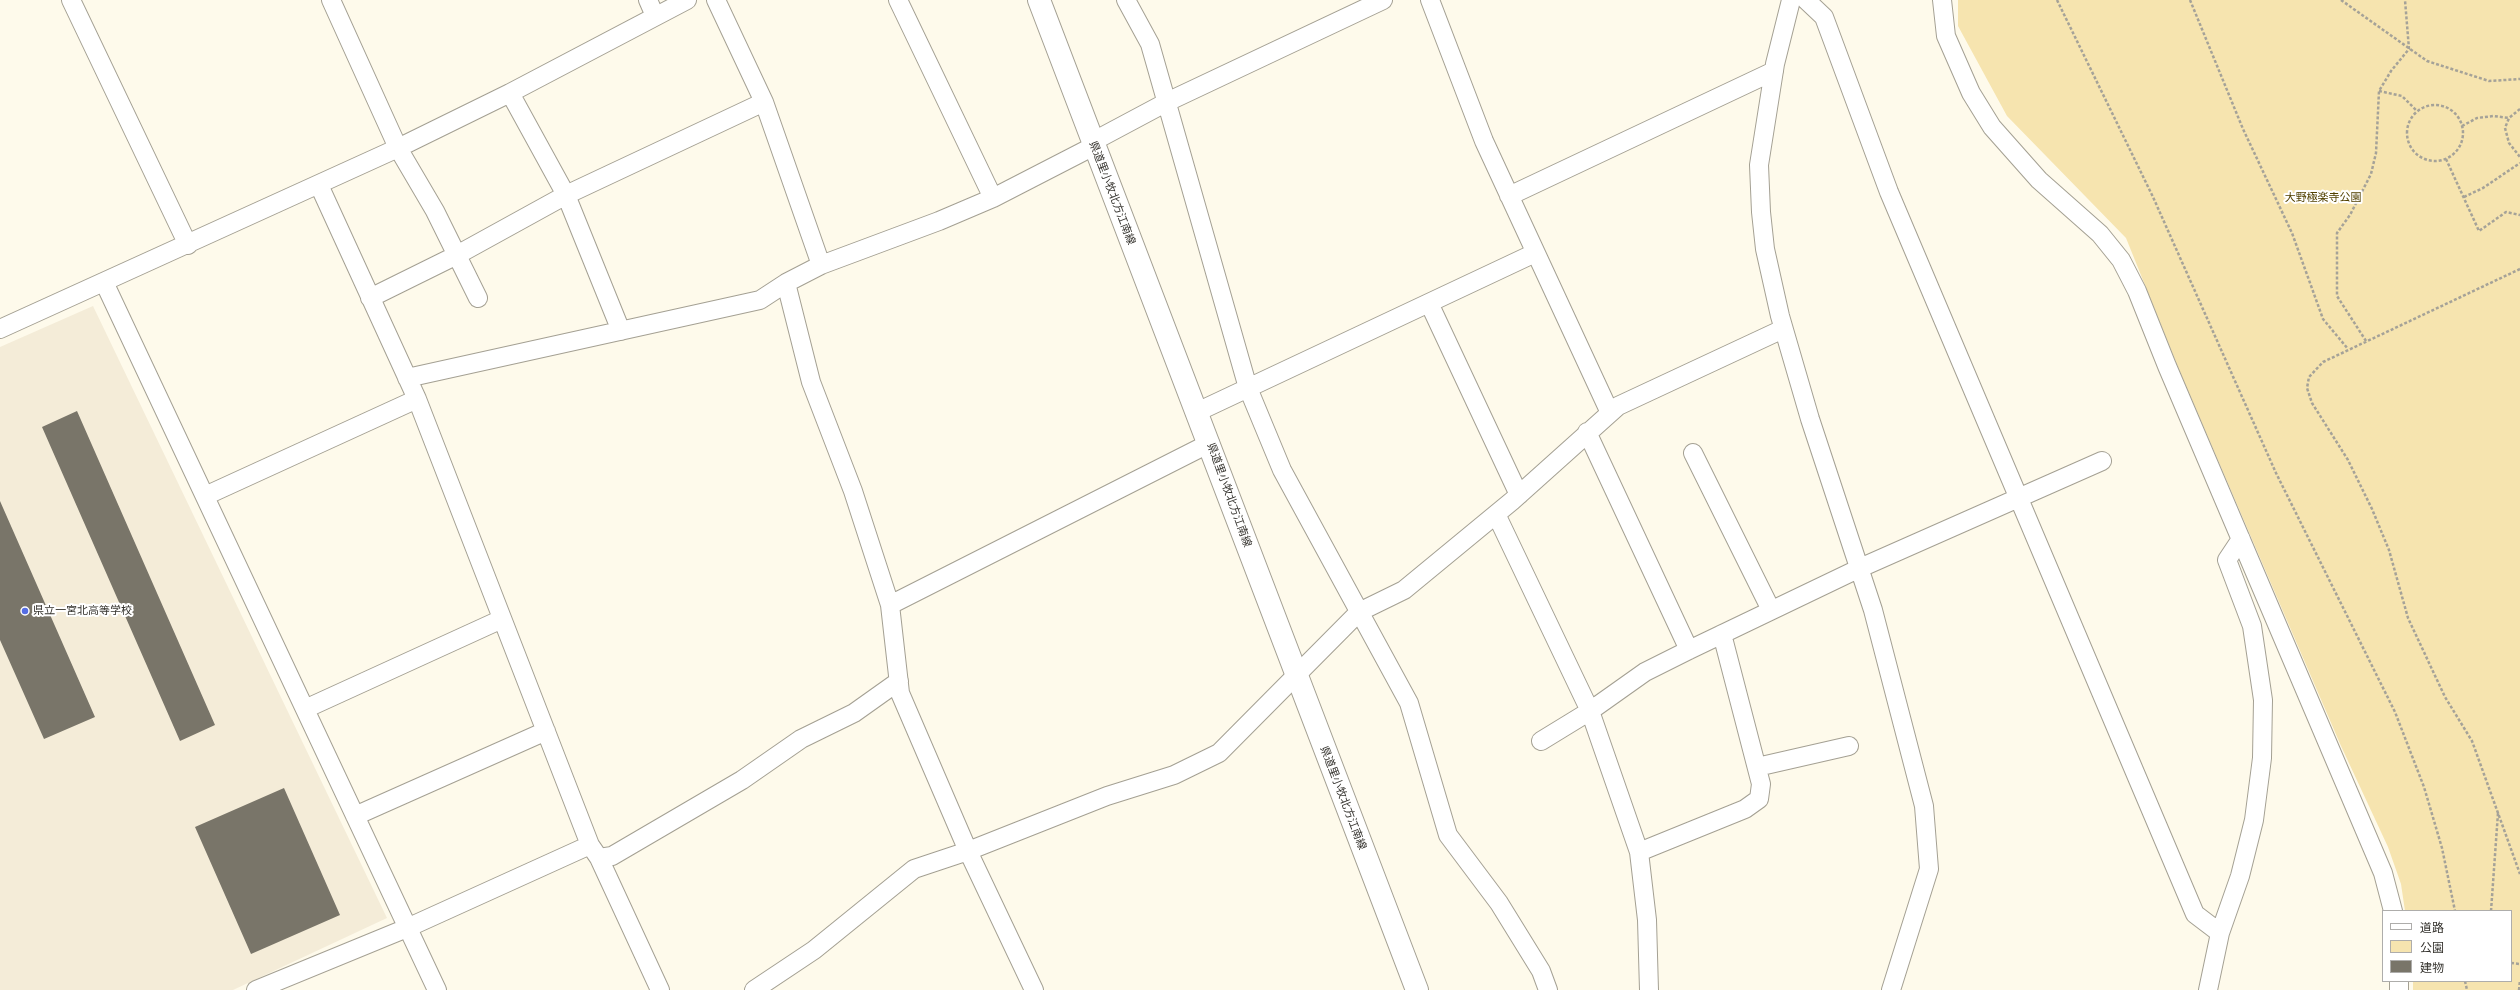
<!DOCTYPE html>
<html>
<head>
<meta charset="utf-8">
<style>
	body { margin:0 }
	#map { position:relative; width:2520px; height:990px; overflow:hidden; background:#fefaeb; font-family:Montserrat,"Noto Sans JP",sans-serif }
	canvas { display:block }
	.legend { position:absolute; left:2382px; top:910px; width:130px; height:72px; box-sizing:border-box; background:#fff; border:1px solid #aeadab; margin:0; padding:5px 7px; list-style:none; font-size:12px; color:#35332e }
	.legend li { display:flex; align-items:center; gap:8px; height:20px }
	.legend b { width:20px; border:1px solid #aeadab }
</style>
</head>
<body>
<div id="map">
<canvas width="2520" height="990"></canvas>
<ul class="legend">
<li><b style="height:5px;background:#fff"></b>道路</li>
<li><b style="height:11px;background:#f6e4af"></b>公園</li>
<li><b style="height:11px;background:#797569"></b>建物</li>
</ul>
</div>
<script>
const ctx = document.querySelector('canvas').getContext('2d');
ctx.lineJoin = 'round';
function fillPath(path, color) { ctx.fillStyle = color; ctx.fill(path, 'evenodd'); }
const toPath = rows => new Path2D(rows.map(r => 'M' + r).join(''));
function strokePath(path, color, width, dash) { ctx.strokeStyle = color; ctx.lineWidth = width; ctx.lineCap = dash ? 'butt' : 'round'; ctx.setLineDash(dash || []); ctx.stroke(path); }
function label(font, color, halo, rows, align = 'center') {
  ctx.font = font + ' Montserrat,"Noto Sans JP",sans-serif'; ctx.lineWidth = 4; ctx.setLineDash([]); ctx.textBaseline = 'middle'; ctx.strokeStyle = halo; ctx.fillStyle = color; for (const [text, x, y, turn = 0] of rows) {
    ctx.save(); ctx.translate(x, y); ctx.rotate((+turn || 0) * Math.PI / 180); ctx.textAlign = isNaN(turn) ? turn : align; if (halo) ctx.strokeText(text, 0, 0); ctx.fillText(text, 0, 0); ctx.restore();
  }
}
fillPath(toPath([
	[93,306,387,918,233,990,0,990,0,347]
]), '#f4ecd8');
fillPath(toPath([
	[1958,0,2520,0,2520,990,2413,990,2413,981,2511,981,2511,911,2405,911,2401,884,2388,847,2341,746,2180,372,2126,238,2007,116,1958,26]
]), '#f6e4af');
fillPath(toPath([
	[77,411,215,725,180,741,42,427],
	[0,501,95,717,44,739,0,640],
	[284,788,340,915,251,954,195,827]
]), '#797569');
const street = toPath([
	[71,0,188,245],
	[331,0,398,148,435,211,478,298],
	[648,0,655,16],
	[716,0,764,102,821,265],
	[898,0,993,198],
	[1126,0,1150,44,1248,388,1282,470,1409,703,1448,835,1499,903,1541,971,1548,990],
	[1430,0,1484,141,1610,413],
	[1791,0,1775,64,1759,165,1761,212,1765,249,1780,316,1810,419,1873,610,1924,806,1929,869,1891,990],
	[1806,0,1824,17,1889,192,2195,914,2220,933],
	[1942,0,1946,36,1971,93,1992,127,2039,180,2100,234,2121,260,2137,291,2167,366,2383,873,2393,911],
	[510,93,566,195,621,331],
	[1092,142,1167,102,1383,0],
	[319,185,417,399,590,845,599,858,612,856,742,780,801,739,854,713,899,681],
	[1509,196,1774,71],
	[104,282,437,990],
	[786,283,811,382,853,491,890,605,900,693,968,851,1034,990],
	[370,298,457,255,566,195,764,102],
	[1429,303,1519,495],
	[0,329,398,148,510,93,687,0],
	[407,378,760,300,786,283,821,265,939,221,993,198,1094,146],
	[1197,412,1535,253],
	[1587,432,1689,650],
	[1693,453,1771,610],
	[205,496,417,399],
	[1496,514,1590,711,1639,852,1647,920,1649,990],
	[890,605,1210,443],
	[305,709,502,619],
	[1541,741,1590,711,1645,672,1689,650,1860,568,2102,461],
	[1757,767,1849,746],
	[355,816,546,731],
	[1639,852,1745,809,1759,799,1761,784,1722,634],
	[599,858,660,990],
	[2399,981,2399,990],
	[256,990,407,928,590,845],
	[754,990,814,950,914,869,968,851,1107,796,1174,775,1219,753,1359,612,1404,590,1512,501,1618,406,1783,329],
	[2208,990,2220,933,2240,876,2254,820,2262,758,2263,700,2252,626,2227,560,2241,539]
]);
const secondary = toPath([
	[1039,0,1417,990]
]);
strokePath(street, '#a4a093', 20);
strokePath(secondary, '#a4a093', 24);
strokePath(toPath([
	[2057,0,2153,197,2276,473,2395,712,2424,787,2442,848,2455,911],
	[2190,0,2243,129,2292,233,2323,319,2348,349],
	[2341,0,2427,61,2489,81,2520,79],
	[2379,91,2402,96,2417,111],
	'2407 133a28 28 0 1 1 56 0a28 28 0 1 1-56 0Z',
	[2520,109,2509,118,2505,128,2509,143,2520,157],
	[2462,126,2477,118,2493,116,2509,118],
	[2446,159,2479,231,2506,212,2520,215],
	[2464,197,2483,188,2520,163],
	[2520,269,2323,362,2309,377,2307,388,2312,403,2348,460,2372,509,2389,550,2408,618,2445,697,2472,741,2520,874],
	[2366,341,2337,296,2337,233,2350,215,2371,174,2376,153,2379,91,2391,71,2409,49,2405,0],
	[2491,911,2498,813],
	[2511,963,2520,964],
	[2465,981,2467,990],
	[2519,990,2520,980]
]), '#a5a298', 2.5, [3, 2]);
strokePath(street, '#fff', 18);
strokePath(secondary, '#fff', 22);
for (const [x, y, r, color] of [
	[25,611,4,"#556de3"]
]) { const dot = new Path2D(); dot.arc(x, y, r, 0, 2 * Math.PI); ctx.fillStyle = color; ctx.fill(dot); strokePath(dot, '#fff', 1.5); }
label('11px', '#35332e', '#fff', [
	["県道里小牧北方江南線",1112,193,69],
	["県道里小牧北方江南線",1229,495,70],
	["県道里小牧北方江南線",1343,798,69]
]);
label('11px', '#524102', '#fff', [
	["大野極楽寺公園",2323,198]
]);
label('11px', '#35332e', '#fff', [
	["県立一宮北高等学校",33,611]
], 'left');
</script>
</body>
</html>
